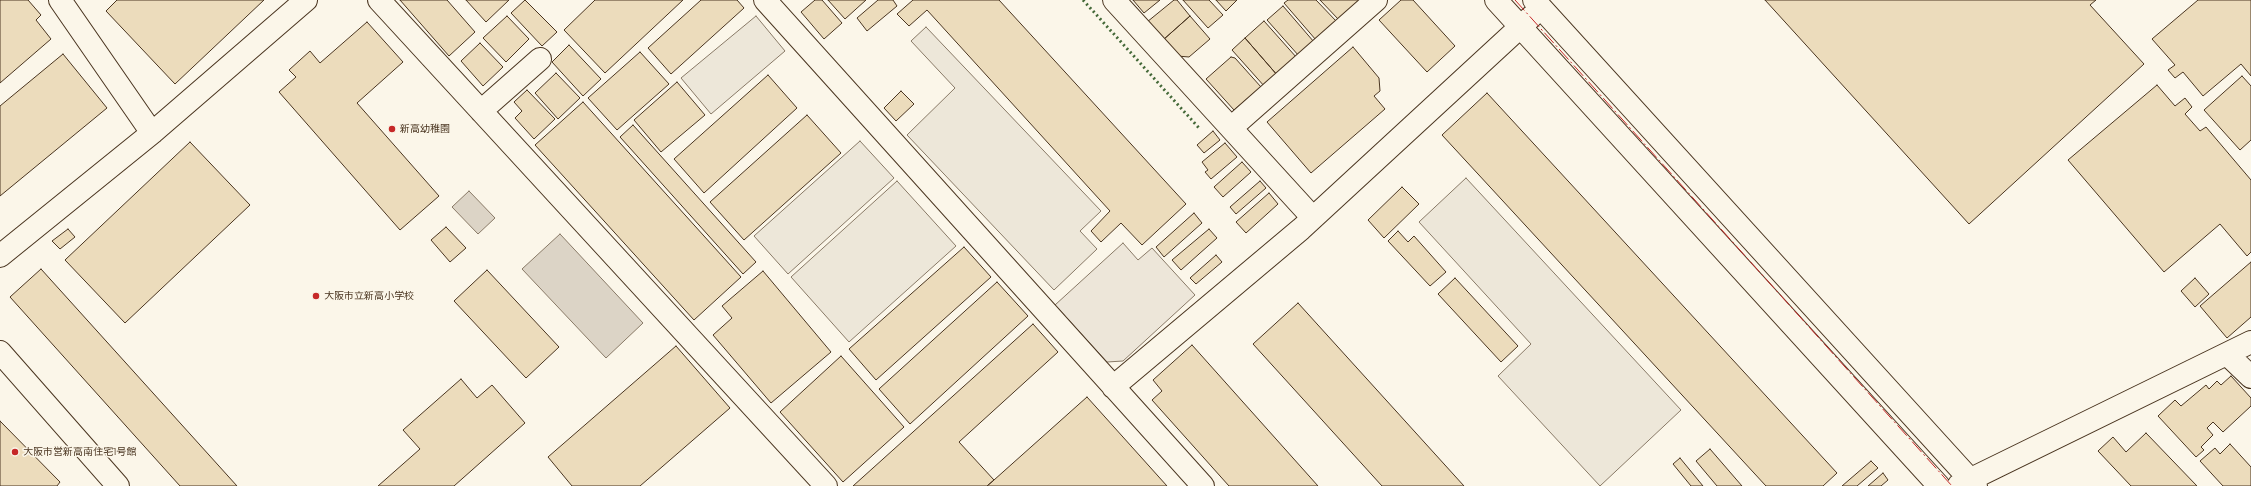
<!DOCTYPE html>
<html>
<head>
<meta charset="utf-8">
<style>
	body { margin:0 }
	canvas { display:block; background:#fbf6e9 }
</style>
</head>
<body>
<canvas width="2251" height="486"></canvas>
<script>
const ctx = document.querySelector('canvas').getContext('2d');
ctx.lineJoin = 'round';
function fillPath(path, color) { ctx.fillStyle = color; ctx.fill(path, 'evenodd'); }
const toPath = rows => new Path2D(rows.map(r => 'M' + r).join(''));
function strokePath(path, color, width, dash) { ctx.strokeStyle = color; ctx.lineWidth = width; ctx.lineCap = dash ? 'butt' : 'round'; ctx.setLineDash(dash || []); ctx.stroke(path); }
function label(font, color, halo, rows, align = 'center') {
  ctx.font = font + ' Montserrat,"Noto Sans JP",sans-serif'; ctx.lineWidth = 3; ctx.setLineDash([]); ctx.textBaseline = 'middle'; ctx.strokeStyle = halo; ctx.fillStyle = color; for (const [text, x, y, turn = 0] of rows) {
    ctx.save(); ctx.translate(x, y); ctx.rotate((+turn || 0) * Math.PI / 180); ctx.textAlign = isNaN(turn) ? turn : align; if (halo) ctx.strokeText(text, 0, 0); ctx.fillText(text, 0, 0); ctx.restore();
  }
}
const green = toPath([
	[1123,243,1138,260,1152,248,1195,295,1123,361,1107,362,1055,305,1123,243]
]);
fillPath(green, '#ede6d9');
strokePath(green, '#887966', 1);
const parking = toPath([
	[756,16,785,51,711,114,681,78,756,16],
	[926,27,1101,211,1080,231,1097,249,1054,290,907,135,955,88,911,41,926,27],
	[860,141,894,178,788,274,754,236,860,141],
	[1466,178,1681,410,1600,486,1498,376,1531,344,1419,222,1466,178],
	[897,181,956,246,849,342,791,277,897,181]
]);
fillPath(parking, '#ede7d9');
strokePath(parking, '#887966', 1);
const water = toPath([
	[469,191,495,218,478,234,452,207,469,191],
	[560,234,643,323,606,358,522,269,560,234]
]);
fillPath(water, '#dcd4c6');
strokePath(water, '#887966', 1);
const building = toPath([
	[0,0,28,0,41,15,36,20,51,39,0,83,0,0],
	[117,0,264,0,175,84,106,11,117,0],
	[400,0,447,0,475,32,449,56,400,0],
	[466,0,509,0,486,22,466,0],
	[525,0,557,32,542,46,511,13,525,0],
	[595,0,683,0,605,73,564,30,595,0],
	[701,0,737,0,744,8,671,74,648,48,701,0],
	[815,0,822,0,842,23,824,39,801,12,815,0],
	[828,0,866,0,845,19,828,0],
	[878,0,893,0,897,6,867,31,857,18,878,0],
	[913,0,999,0,1186,204,1142,245,1121,223,1101,242,1091,231,1110,211,927,10,909,26,897,14,913,0],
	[1133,0,1160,0,1144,13,1133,0],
	[1174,0,1177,0,1190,16,1163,40,1147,22,1174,0],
	[1183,0,1209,0,1223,15,1208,28,1183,0],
	[1216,0,1237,0,1226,11,1216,0],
	[1288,0,1316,0,1337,22,1316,40,1284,3,1288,0],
	[1320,0,1360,0,1339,20,1320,0],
	[1401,0,1413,0,1455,46,1427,72,1379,20,1401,0],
	[1765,0,2096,0,2090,5,2144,64,1969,224,1765,0],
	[2198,0,2251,0,2251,76,2241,64,2203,96,2183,72,2175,78,2168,70,2175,65,2152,39,2198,0],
	[1283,6,1314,42,1299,56,1267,20,1283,6],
	[507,16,529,39,506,62,483,38,507,16],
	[1190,16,1210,39,1189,57,1177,56,1163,40,1190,16],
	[1264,21,1297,58,1278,76,1245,38,1264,21],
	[367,22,403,62,357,103,439,196,400,230,279,92,296,77,289,70,310,51,320,63,367,22],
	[1245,38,1278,76,1265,87,1232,50,1245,38],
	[480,43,503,67,483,86,461,61,480,43],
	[569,45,601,79,583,96,552,62,569,45],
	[1353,47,1379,78,1380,91,1374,96,1385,109,1311,173,1267,122,1353,47],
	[640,52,669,84,617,130,588,98,640,52],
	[63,54,107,108,0,196,0,106,63,54],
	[1231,57,1235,58,1261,87,1234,110,1206,79,1231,57],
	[556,73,580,98,558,119,535,93,556,73],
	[768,75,797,108,704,193,674,159,768,75],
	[2242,76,2251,86,2251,140,2240,150,2204,110,2242,76],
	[677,82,705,115,661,152,634,120,677,82],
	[2157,85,2175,106,2185,98,2192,107,2185,114,2200,131,2206,127,2251,180,2251,252,2247,256,2220,224,2164,272,2068,160,2157,85],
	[527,90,555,119,534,139,515,118,522,111,514,102,527,90],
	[901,91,914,104,896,121,884,108,901,91],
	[1487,93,1837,473,1823,486,1766,486,1442,135,1487,93],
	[583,102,741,277,694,320,535,145,583,102],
	[807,115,841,153,744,240,710,202,807,115],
	[633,125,756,262,743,274,620,137,633,125],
	[1213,131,1220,140,1204,153,1197,145,1213,131],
	[190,142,250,205,125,323,65,260,190,142],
	[1225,143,1237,157,1211,179,1205,172,1208,170,1202,162,1225,143],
	[1242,162,1251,172,1223,197,1214,187,1242,162],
	[1260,181,1266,188,1236,214,1230,207,1260,181],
	[1402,187,1419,204,1384,238,1368,220,1402,187],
	[1269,193,1278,204,1246,233,1236,222,1269,193],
	[1194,213,1202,223,1164,257,1156,247,1194,213],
	[446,227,466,248,450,262,431,240,446,227],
	[68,229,75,237,60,249,52,241,68,229],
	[1209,229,1217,238,1181,270,1172,260,1209,229],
	[1398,231,1408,242,1414,236,1446,272,1430,286,1388,241,1398,231],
	[964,247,991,277,876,380,849,349,964,247],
	[1216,255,1222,262,1196,284,1190,278,1216,255],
	[2251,262,2251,317,2227,338,2200,306,2251,262],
	[41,269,237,486,180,486,10,297,41,269],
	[487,270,559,347,526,378,454,301,487,270],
	[763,271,831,352,771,403,713,335,732,318,722,306,763,271],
	[1455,278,1518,346,1501,362,1438,294,1455,278],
	[2195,278,2209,294,2195,307,2181,291,2195,278],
	[997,282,1028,316,910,424,879,389,997,282],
	[1298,303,1464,486,1382,486,1253,344,1298,303],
	[1033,324,1058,352,959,442,994,480,987,486,853,486,1033,324],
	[1192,345,1318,486,1229,486,1152,400,1162,391,1153,380,1192,345],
	[676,346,730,408,640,486,572,486,548,457,676,346],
	[841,356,904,427,843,482,780,412,841,356],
	[2231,376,2251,398,2251,406,2223,432,2213,422,2207,428,2213,435,2201,447,2204,450,2196,457,2158,416,2175,400,2181,406,2206,385,2209,389,2217,381,2221,385,2231,376],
	[461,379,477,398,492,385,525,423,454,486,378,486,420,449,403,430,461,379],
	[1087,397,1167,486,987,486,994,480,1087,397],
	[0,421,60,482,57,486,0,486,0,421],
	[2146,433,2197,486,2131,486,2098,451,2113,437,2126,452,2146,433],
	[2230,444,2251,467,2251,486,2223,486,2200,461,2215,448,2220,454,2230,444],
	[1710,449,1742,486,1717,486,1696,461,1710,449],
	[1680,458,1703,486,1691,486,1673,464,1680,458],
	[1871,461,1878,468,1857,486,1842,486,1871,461],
	[1883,473,1888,480,1881,486,1868,486,1883,473]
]);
fillPath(building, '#ecdcbc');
strokePath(building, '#4a3520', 1);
const minor = toPath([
	[60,0,152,133],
	[379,0,826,486],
	[765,0,1203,486],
	[1114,0,1313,218],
	[1496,0,1939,486],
	[1534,0,1976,486],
	[481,111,540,59],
	[1231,128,1376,0],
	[0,256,152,133,306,0],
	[0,352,118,486],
	[2227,354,2251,377],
	[1113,387,1301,229,1531,17],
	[1959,485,2251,342]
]);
strokePath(minor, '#4a3520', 24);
strokePath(minor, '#fbf6e9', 22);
strokePath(toPath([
	[1083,0,1199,128]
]), '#436837', 3, [2, 3]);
strokePath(toPath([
	[1515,0,1952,486]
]), '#c62828', 1, [14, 3, 2, 3]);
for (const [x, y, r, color] of [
	[392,129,4,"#c62828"],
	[316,296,4,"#c62828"],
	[15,452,4,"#c62828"]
]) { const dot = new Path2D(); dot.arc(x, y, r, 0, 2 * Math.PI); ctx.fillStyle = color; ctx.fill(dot); strokePath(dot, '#fbf6e9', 1.5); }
label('10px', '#4a3520', '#fbf6e9', [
	["新高幼稚園",400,129],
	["大阪市立新高小学校",324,296],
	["大阪市営新高南住宅1号館",23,452]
], 'left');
</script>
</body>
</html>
